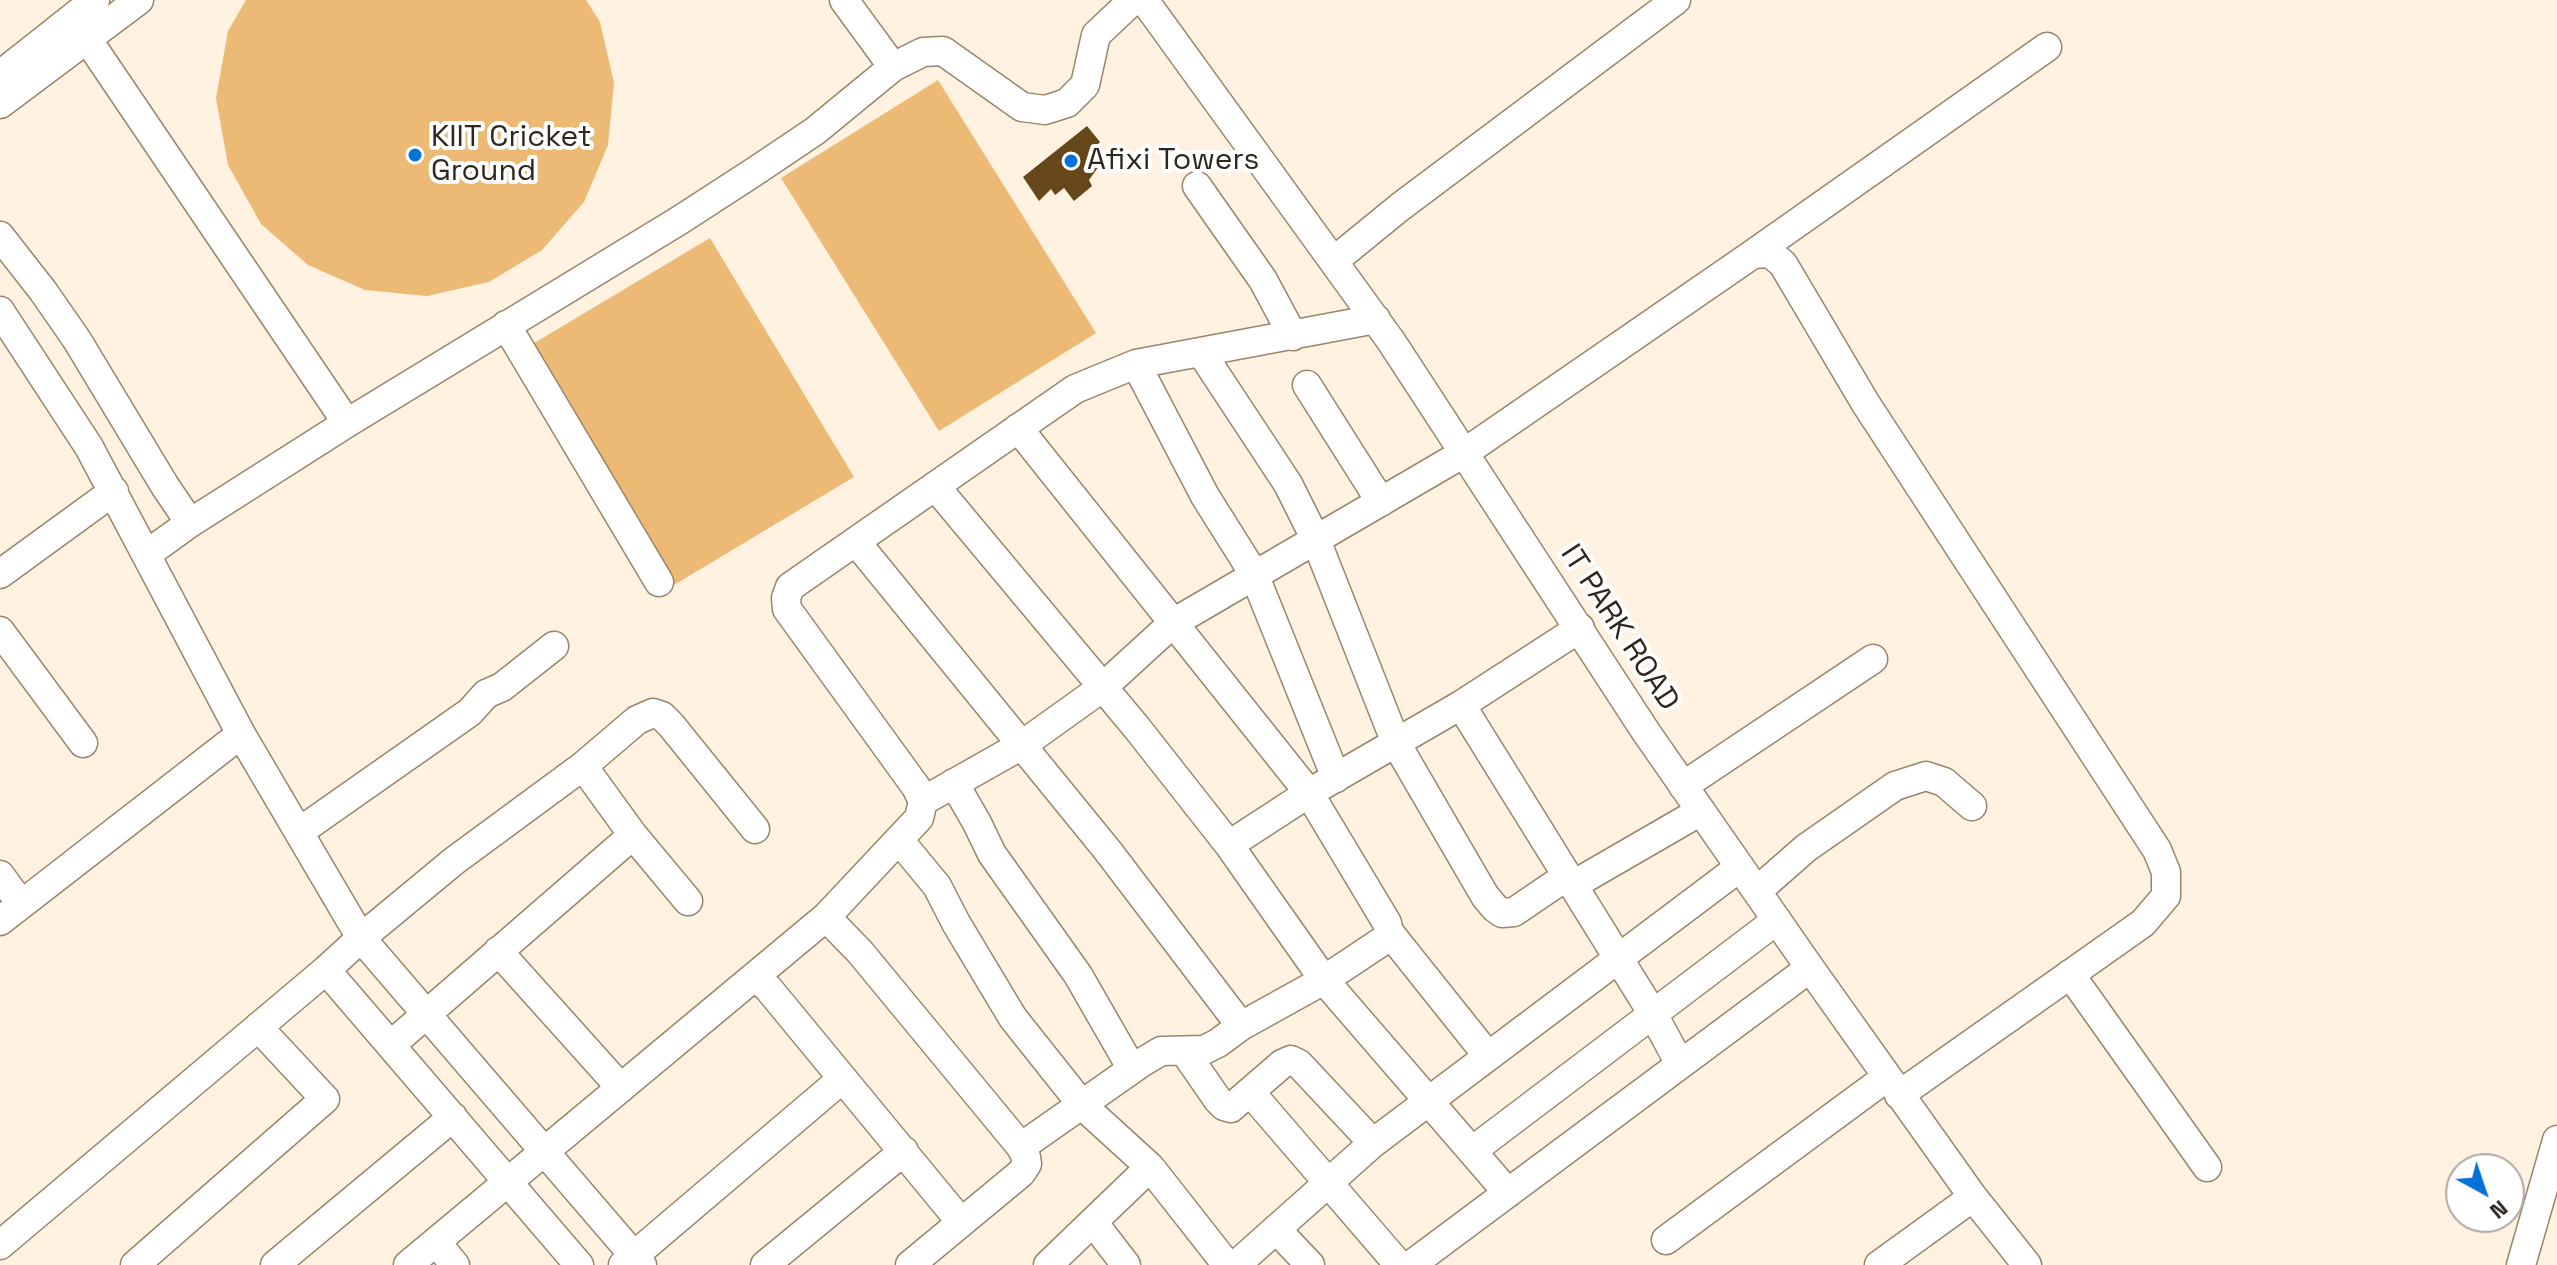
<!DOCTYPE html>
<html>
<head>
<meta charset="utf-8">
<style>
	body { margin:0 }
	#map { position:relative; width:2557px; height:1265px; overflow:hidden; background:#fff2e0; font-family:"Space Grotesk",sans-serif }
	canvas { display:block }
	.north { position:absolute; left:2445px; top:1153px; width:80px; height:80px; box-sizing:border-box; background:#fff; border:2px solid #aca9a4; border-radius:50%; rotate:140deg; font-size:22px; font-weight:700; line-height:32px; text-align:center; color:#2f271c }
	.north::after { content:''; display:block; margin:auto; width:28px; height:36px; background:#0572da; clip-path:polygon(50% 0,100% 100%,50% 72%,0 100%) }
</style>
</head>
<body>
<div id="map">
<canvas width="2557" height="1265"></canvas>
<div class="north">N</div>
</div>
<script>
const ctx = document.querySelector('canvas').getContext('2d');
ctx.lineJoin = 'round';
function fillPath(path, color) { ctx.fillStyle = color; ctx.fill(path, 'evenodd'); }
const toPath = rows => new Path2D(rows.map(r => 'M' + r).join(''));
function strokePath(path, color, width, dash) { ctx.strokeStyle = color; ctx.lineWidth = width; ctx.lineCap = dash ? 'butt' : 'round'; ctx.setLineDash(dash || []); ctx.stroke(path); }
function label(font, color, halo, rows, align = 'center') {
  ctx.font = font + ' "Space Grotesk",sans-serif'; ctx.lineWidth = 8; ctx.setLineDash([]); ctx.textBaseline = 'middle'; ctx.strokeStyle = halo; ctx.fillStyle = color; for (const [text, x, y, turn = 0] of rows) {
    ctx.save(); ctx.translate(x, y); ctx.rotate((+turn || 0) * Math.PI / 180); ctx.textAlign = isNaN(turn) ? turn : align; if (halo) ctx.strokeText(text, 0, 0); ctx.fillText(text, 0, 0); ctx.restore();
  }
}
fillPath(toPath([
	[246,0,586,0,600,22,614,83,608,145,584,202,542,250,489,282,427,296,365,290,308,265,261,224,228,165,216,98,228,31],
	[938,80,1096,333,939,431,781,178],
	[710,238,854,477,674,585,531,345]
]), '#ecba75');
fillPath(toPath([
	[1087,126,1100,142,1096,146,1099,166,1089,180,1092,186,1074,201,1064,188,1055,195,1051,189,1039,201,1023,177]
]), '#654719');
const minor = toPath([
	[844,0,893,67],
	[1144,0,1391,341,1646,732,1810,968,1973,1197,2027,1265],
	[73,18,347,423],
	[0,75,95,0],
	[0,104,139,0],
	[1197,186,1263,280,1293,336],
	[0,236,43,291,77,340,165,486,190,523],
	[1753,254,2047,47],
	[1335,260,1400,207,1676,0],
	[0,311,89,447,241,734,361,938,326,970,579,1265],
	[506,325,659,582],
	[1201,352,1288,484,1316,540,1396,743,1485,896,1495,908,1502,913,1514,912,1567,876],
	[1136,364,1205,496,1254,574,1336,778],
	[1307,385,1381,502],
	[1018,428,1309,793,1387,923,1389,932,1384,940,1324,980,1241,1026,1218,1043,1204,1050,1161,1051,1141,1063,1021,1147],
	[935,486,1137,728,1229,845,1324,980,1508,1193],
	[857,543,1108,851,1241,1026],
	[147,554,190,523,347,423,680,220,754,172,815,131,893,67,923,52,943,51,1022,107,1045,110,1067,103,1085,85,1096,35,1133,0],
	[0,574,114,491],
	[0,631,83,743],
	[1461,705,1653,1014,1680,1064],
	[583,766,633,835,688,901],
	[954,783,977,823,992,854,1078,975,1132,1069],
	[1683,786,1873,659],
	[923,801,1022,745,1103,687,1173,623,1464,453,1753,254,1770,253,1783,264,1866,404,2157,850,2166,872,2166,896,2143,923,1899,1095],
	[299,832,470,712,486,694,502,687,554,646],
	[899,840,937,886,956,923,1013,1018,1083,1106,1150,1167,1227,1265],
	[1229,845,1309,793,1461,705,1580,628],
	[0,875,21,904],
	[1573,885,1701,811],
	[1757,891,1806,848,1895,786,1926,776,1944,782,1972,806],
	[826,917,860,952,1021,1147,1026,1157,1027,1164,1021,1173,910,1265],
	[0,921,241,734],
	[1389,932,1488,1056],
	[498,951,621,1088],
	[2070,974,2207,1167],
	[755,976,768,988,961,1222],
	[392,1044,633,835],
	[1184,1051,1218,1100,1224,1106,1231,1108,1282,1064,1291,1060,1299,1064,1373,1143],
	[1251,1093,1399,1265],
	[1472,1151,1777,920],
	[1093,1222,1126,1265],
	[1276,1229,1310,1265],
	[1666,1240,1887,1077],
	[436,1242,455,1265],
	[0,1245,326,970],
	[135,1265,325,1099,258,1027],
	[275,1265,453,1117],
	[408,1265,826,917,919,818,923,801,916,787,787,609,786,598,790,587,1075,389,1136,364,1376,319],
	[623,1265,842,1079],
	[642,1265,361,938,454,861,583,766,637,720,653,713,662,716,671,725,755,829],
	[765,1265,904,1151],
	[1048,1265,1150,1167],
	[1236,1265,1373,1143,1740,867],
	[1411,1265,1810,968],
	[1879,1265,1973,1197],
	[2521,1265,2557,1140]
]);
strokePath(minor, '#99856b', 31);
strokePath(minor, '#fff', 28);
for (const [x, y, r, color] of [
	[415,155,8,"#0572da"],
	[1071,161,8,"#0572da"]
]) { const dot = new Path2D(); dot.arc(x, y, r, 0, 2 * Math.PI); ctx.fillStyle = color; ctx.fill(dot); strokePath(dot, '#fff', 3); }
label('30px', '#2f271c', '#fff', [
	["KIIT Cricket",431,138],
	["Ground",431,172],
	["Afixi Towers",1087,161]
], 'left');
label('30px', '#2f271c', '#fff', [
	["IT PARK ROAD",1619,628,57]
]);
</script>
</body>
</html>
